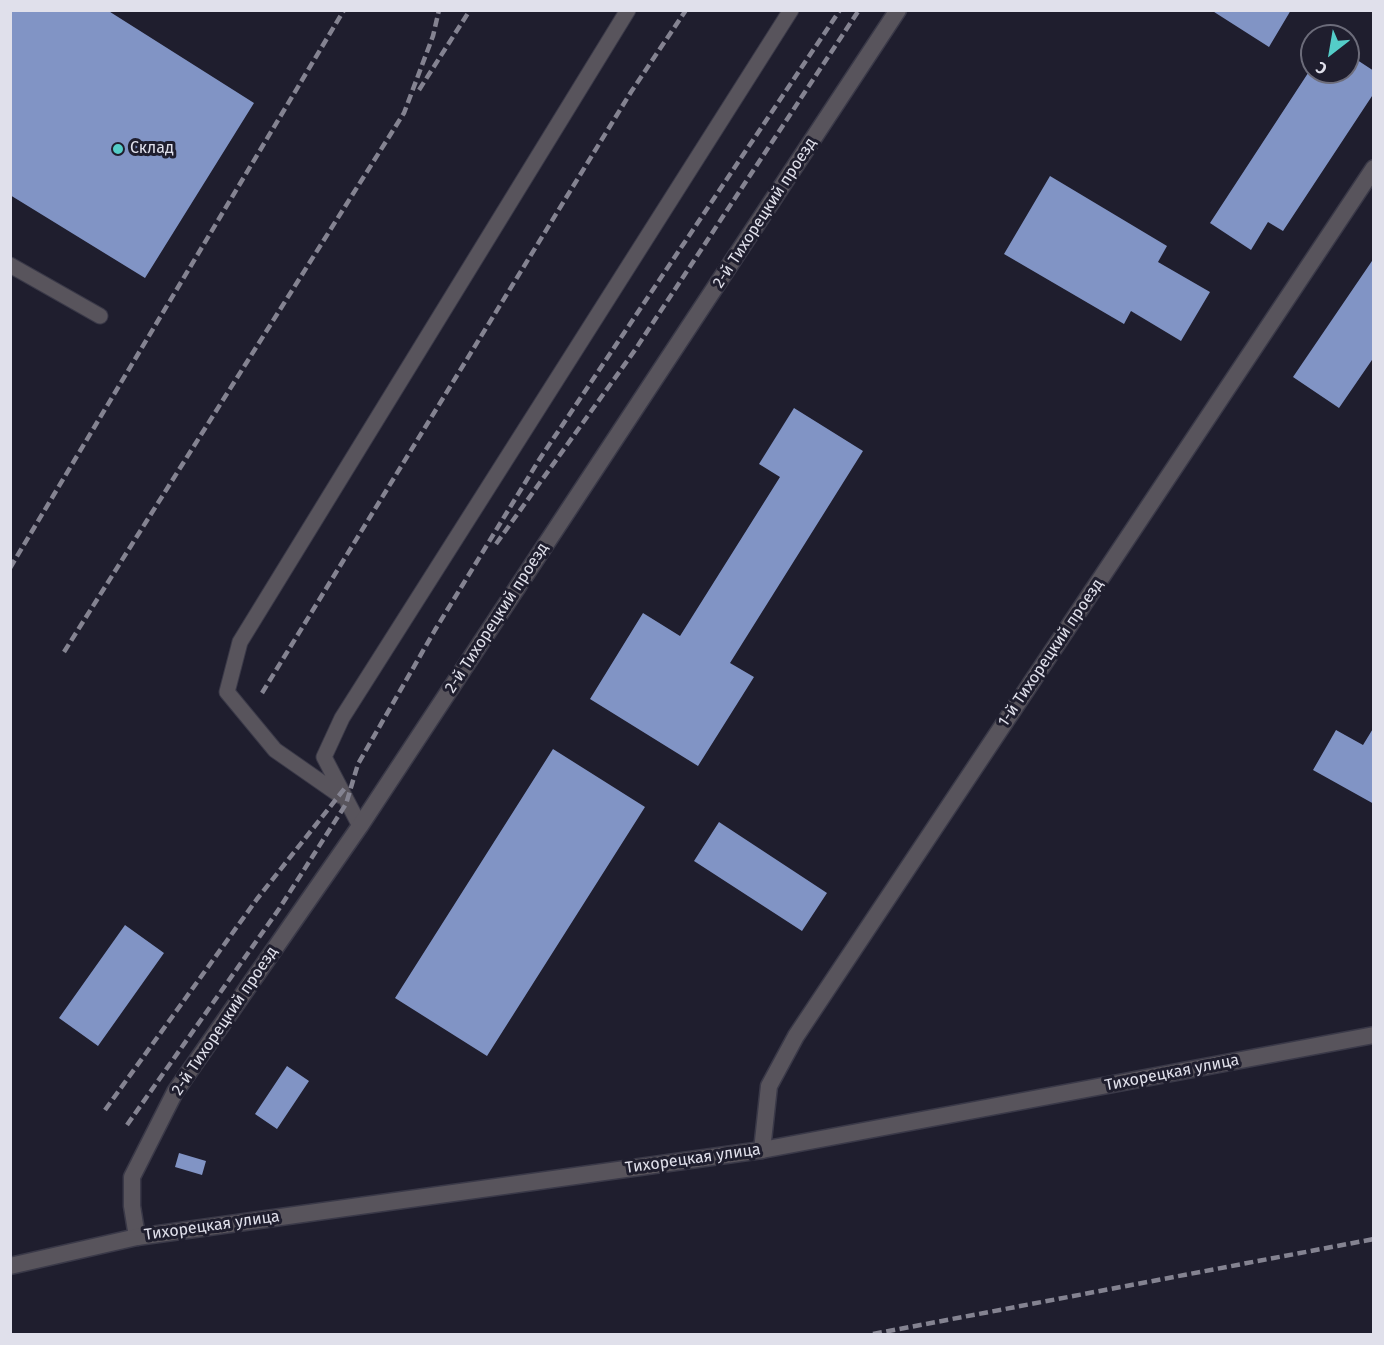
<!DOCTYPE html>
<html>
<head>
<meta charset="utf-8">
<style>
	body { margin:0 }
	#map { position:relative; width:1384px; height:1345px; overflow:hidden; background:#1f1e2e; font-family:"Fira Sans",sans-serif }
	canvas { display:block }
	.frame { position:absolute; inset:0; border:12px solid #e0e0eb; pointer-events:none }
	.north { position:absolute; left:1300px; top:24px; width:60px; height:60px; box-sizing:border-box; background:#1f1e2e; border:2px solid #6c6c7a; border-radius:50%; rotate:211deg; font-size:16px; font-weight:700; line-height:24px; text-align:center; color:#e0e0eb }
	.north::after { content:''; display:block; margin:auto; width:21px; height:27px; background:#54cdc8; clip-path:polygon(50% 0,100% 100%,50% 72%,0 100%) }
</style>
</head>
<body>
<div id="map">
<canvas width="1384" height="1345"></canvas>
<div class="frame"></div>
<div class="north">С</div>
</div>
<script>
const ctx = document.querySelector('canvas').getContext('2d');
ctx.lineJoin = 'round';
function fillPath(path, color) { ctx.fillStyle = color; ctx.fill(path, 'evenodd'); }
const toPath = rows => new Path2D(rows.map(r => 'M' + r).join(''));
function strokePath(path, color, width, dash) { ctx.strokeStyle = color; ctx.lineWidth = width; ctx.lineCap = dash ? 'butt' : 'round'; ctx.setLineDash(dash || []); ctx.stroke(path); }
function label(font, color, halo, rows, align = 'center') {
  ctx.font = font + ' "Fira Sans",sans-serif'; ctx.lineWidth = 6; ctx.setLineDash([]); ctx.textBaseline = 'middle'; ctx.strokeStyle = halo; ctx.fillStyle = color; for (const [text, x, y, turn = 0] of rows) {
    ctx.save(); ctx.translate(x, y); ctx.rotate((+turn || 0) * Math.PI / 180); ctx.textAlign = isNaN(turn) ? turn : align; if (halo) ctx.strokeText(text, 0, 0); ctx.fillText(text, 0, 0); ctx.restore();
  }
}
fillPath(toPath([
	[10,10,107,10,254,103,145,278,10,195],
	[1211,10,1291,10,1269,47],
	[1348,54,1374,71,1374,93,1283,231,1268,222,1251,250,1210,223,1312,67,1312,72,1348,72],
	[1050,176,1167,246,1158,262,1210,292,1181,341,1131,311,1124,324,1004,254],
	[1374,258,1374,357,1339,408,1293,377],
	[794,408,863,451,730,663,754,677,698,766,590,699,643,613,680,636,780,477,759,464],
	[1374,727,1374,804,1313,770,1336,730,1363,745],
	[553,749,645,807,487,1056,395,998],
	[719,822,827,893,802,931,694,861],
	[125,925,164,953,98,1046,59,1018],
	[287,1066,309,1081,277,1129,255,1114],
	[179,1153,206,1161,202,1175,175,1167]
]), '#8194c5');
const service = toPath([
	[10,265,100,316],
	[341,796,275,750,227,692,240,642,628,10],
	[360,826,324,757,342,718,791,10]
]);
const minor = toPath([
	[762,1150,769,1086,796,1036,1374,168],
	[137,1237,132,1206,132,1177,175,1092,360,826,898,10]
]);
const tertiary = toPath([
	[10,1266,137,1237,762,1150,1374,1035]
]);
strokePath(service, '#3a3948', 17);
strokePath(minor, '#3a3948', 19);
strokePath(tertiary, '#3a3948', 19);
strokePath(service, '#58545c', 15);
strokePath(minor, '#58545c', 16);
strokePath(tertiary, '#58545c', 16);
strokePath(toPath([
	[419,90,470,10],
	[496,544,635,350,859,10],
	[10,568,344,10],
	[64,652,404,113,433,36,439,10],
	[262,693,631,92,686,10],
	[105,1110,257,899,345,788],
	[127,1125,279,909,346,804,358,764,435,630,539,460,840,10],
	[873,1334,1374,1239]
]), '#848391', 4.5, [9, 4.5]);
for (const [x, y, r, color] of [
	[118,149,6,"#54cdc8"]
]) { const dot = new Path2D(); dot.arc(x, y, r, 0, 2 * Math.PI); ctx.fillStyle = color; ctx.fill(dot); strokePath(dot, '#1f1e2e', 2); }
label('16px', '#e0e0eb', '#1f1e2e', [
	["Склад",130,149]
], 'left');
label('16px', '#e0e0eb', '#1f1e2e', [
	["2-й Тихорецкий проезд",765,213,-57],
	["2-й Тихорецкий проезд",497,618,-57],
	["1-й Тихорецкий проезд",1051,653,-56],
	["2-й Тихорецкий проезд",225,1021,-56],
	["Тихорецкая улица",1172,1073,-11],
	["Тихорецкая улица",693,1159,-8],
	["Тихорецкая улица",212,1226,-8]
]);
</script>
</body>
</html>
